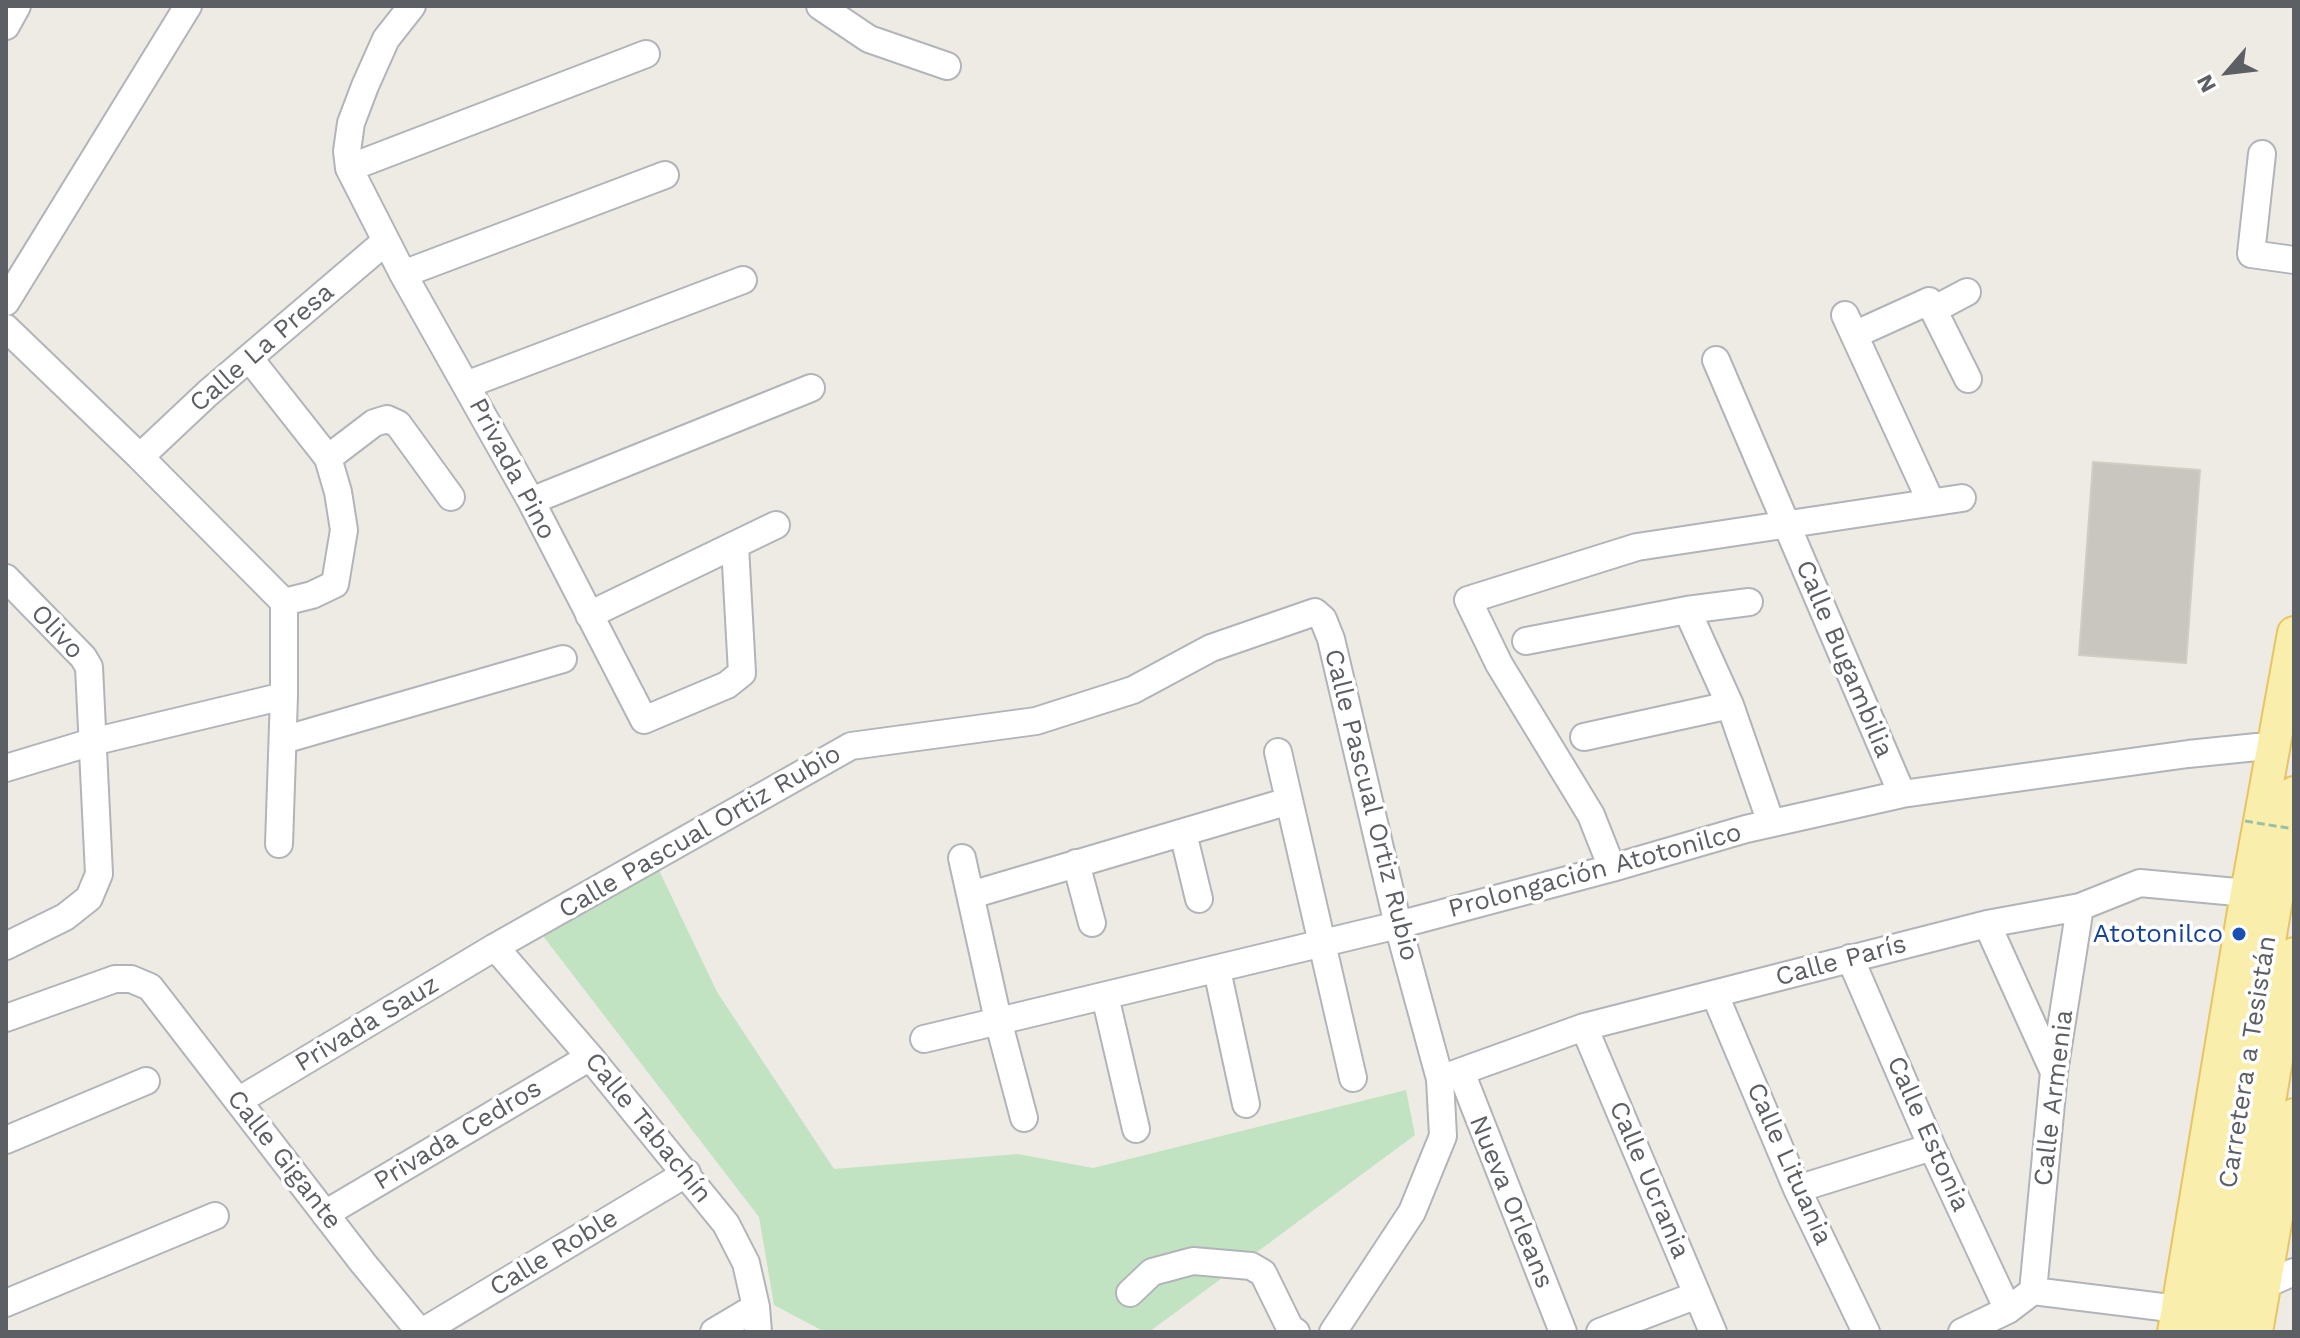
<!DOCTYPE html>
<html>
<head>
<meta charset="utf-8">
<style>
	body { margin:0 }
	#map { position:relative; width:2300px; height:1338px; overflow:hidden; background:#edebe4; font-family:"Work Sans",sans-serif }
	canvas { display:block }
	.frame { position:absolute; inset:0; border:8px solid #5c5f63; pointer-events:none }
	.north { position:absolute; left:2188px; top:32px; width:80px; height:80px; -webkit-text-stroke:6px #fff; paint-order:stroke; rotate:242deg; font-size:22px; font-weight:700; line-height:32px; text-align:center; color:#5c5f63 }
	.north::after { content:''; display:block; margin:auto; width:28px; height:36px; background:#5c5f63; clip-path:polygon(50% 0,100% 100%,50% 72%,0 100%) }
</style>
</head>
<body>
<div id="map">
<canvas width="2300" height="1338"></canvas>
<div class="frame"></div>
<div class="north">N</div>
</div>
<script>
const ctx = document.querySelector('canvas').getContext('2d');
ctx.lineJoin = 'round';
function fillPath(path, color) { ctx.fillStyle = color; ctx.fill(path, 'evenodd'); }
const toPath = rows => new Path2D(rows.map(r => 'M' + r).join(''));
function strokePath(path, color, width, dash) { ctx.strokeStyle = color; ctx.lineWidth = width; ctx.lineCap = dash ? 'butt' : 'round'; ctx.setLineDash(dash || []); ctx.stroke(path); }
function label(font, color, halo, rows, align = 'center') {
  ctx.font = font + ' "Work Sans",sans-serif'; ctx.lineWidth = 7; ctx.setLineDash([]); ctx.textBaseline = 'middle'; ctx.strokeStyle = halo; ctx.fillStyle = color; for (const [text, x, y, turn = 0] of rows) {
    ctx.save(); ctx.translate(x, y); ctx.rotate((+turn || 0) * Math.PI / 180); ctx.textAlign = isNaN(turn) ? turn : align; if (halo) ctx.strokeText(text, 0, 0); ctx.fillText(text, 0, 0); ctx.restore();
  }
}
fillPath(toPath([
	[656,864,717,992,834,1169,1018,1154,1093,1168,1406,1090,1415,1135,1149,1332,825,1332,774,1305,759,1217,530,919]
]), '#c1e3c2');
const building = toPath([
	[2093,462,2200,470,2186,663,2079,655,2093,462]
]);
fillPath(building, '#c9c6c0');
strokePath(building, '#d1cdc2', 2);
const minor = toPath([
	[412,6,386,39,365,86,351,123,347,151,349,168,403,274,531,501,644,720,727,685,742,673,735,546],
	[820,6,869,39,947,66],
	[6,26,17,6],
	[2262,154,2251,254,2294,260],
	[349,168,646,54],
	[403,274,665,175],
	[6,302,188,6],
	[1933,310,1967,292],
	[1845,315,1931,502],
	[6,328,140,457,284,602,284,696,279,844],
	[1854,335,1929,301,1968,379],
	[250,359,328,458,338,492,344,530,335,584,312,595,284,602],
	[1716,360,1902,794],
	[466,385,743,280],
	[140,457,208,393,386,241],
	[328,458,374,423,387,419,398,424,451,497],
	[531,501,811,388],
	[6,578,83,657,89,667,99,874,89,898,65,917,6,946],
	[1687,610,1730,705,1771,823],
	[589,615,776,525],
	[1526,641,1687,610,1749,602],
	[1584,737,1730,705],
	[283,740,563,659],
	[1278,752,1353,1078],
	[6,768,92,742,284,696],
	[1183,833,1199,899],
	[962,858,998,1020,1024,1118],
	[1076,863,1092,923],
	[1612,868,1591,815,1499,664,1468,600,1637,547,1962,498],
	[971,895,1289,801],
	[1987,924,2054,1072],
	[495,947,590,1057,726,1224,746,1263,756,1307,758,1332],
	[1850,958,1932,1147,2008,1310],
	[1217,970,1246,1104],
	[1715,995,1797,1189,1866,1332],
	[1105,996,1136,1129],
	[6,1018,115,979,131,979,150,987,363,1263,420,1332],
	[1584,1027,1713,1332],
	[924,1039,1398,925,1612,868,1746,829,1902,794,2188,754,2257,747,2273,748],
	[1461,1072,1563,1332],
	[1440,1079,1584,1027,1987,924,2080,907,2140,883,2247,893],
	[238,1101,495,947,851,746,1036,721,1133,690,1211,648,1315,612,1323,619,1331,639,1398,925,1440,1079,1443,1136,1412,1212,1333,1332],
	[6,1140,146,1081],
	[1797,1189,1932,1147],
	[325,1214,590,1057],
	[2264,1285,2294,1272],
	[2033,1291,2054,1072,2080,907],
	[1130,1293,1152,1272,1193,1261,1251,1266,1263,1273,1290,1328,1296,1332],
	[6,1303,215,1216],
	[422,1332,687,1173],
	[714,1332,756,1307],
	[1600,1332,1697,1295],
	[1962,1332,2008,1310,2033,1291,2178,1309]
]);
const major = toPath([
	[2174,1332,2247,893,2294,633],
	[2203,1332,2294,793],
	[2230,1332,2294,954],
	[2256,1332,2294,1115]
]);
strokePath(minor, '#b1b4b8', 30);
strokePath(major, '#e8c462', 36);
strokePath(minor, '#fff', 26);
strokePath(major, '#faeeac', 32);
strokePath(toPath([
	[2245,821,2294,829]
]), '#9ac1a5', 3, [8, 4]);
for (const [x, y, r, color] of [
	[2239,934,8,"#1a4fb4"]
]) { const dot = new Path2D(); dot.arc(x, y, r, 0, 2 * Math.PI); ctx.fillStyle = color; ctx.fill(dot); strokePath(dot, '#fff', 3); }
label('26px', '#5c5f63', '#fff', [
	["Calle La Presa",262,348,-41],
	["Privada Pino",512,469,62],
	["Olivo",57,632,47],
	["Calle Bugambilia",1844,659,67],
	["Calle Pascual Ortiz Rubio",1371,805,76],
	["Calle Pascual Ortiz Rubio",700,832,-30],
	["Prolongación Atotonilco",1595,871,-15],
	["Calle París",1841,961,-15],
	["Privada Sauz",367,1024,-31],
	["Carretera a Tesistán",2248,1062,-81],
	["Calle Armenia",2054,1098,-83],
	["Calle Tabachín",648,1128,51],
	["Calle Estonia",1928,1134,66],
	["Privada Cedros",458,1135,-31],
	["Calle Gigante",284,1160,52],
	["Calle Lituania",1789,1164,66],
	["Calle Ucrania",1649,1180,67],
	["Nueva Orleans",1511,1202,68],
	["Calle Roble",554,1253,-31]
]);
label('26px', '#164399', '#fff', [
	["Atotonilco",2223,934]
], 'right');
</script>
</body>
</html>
